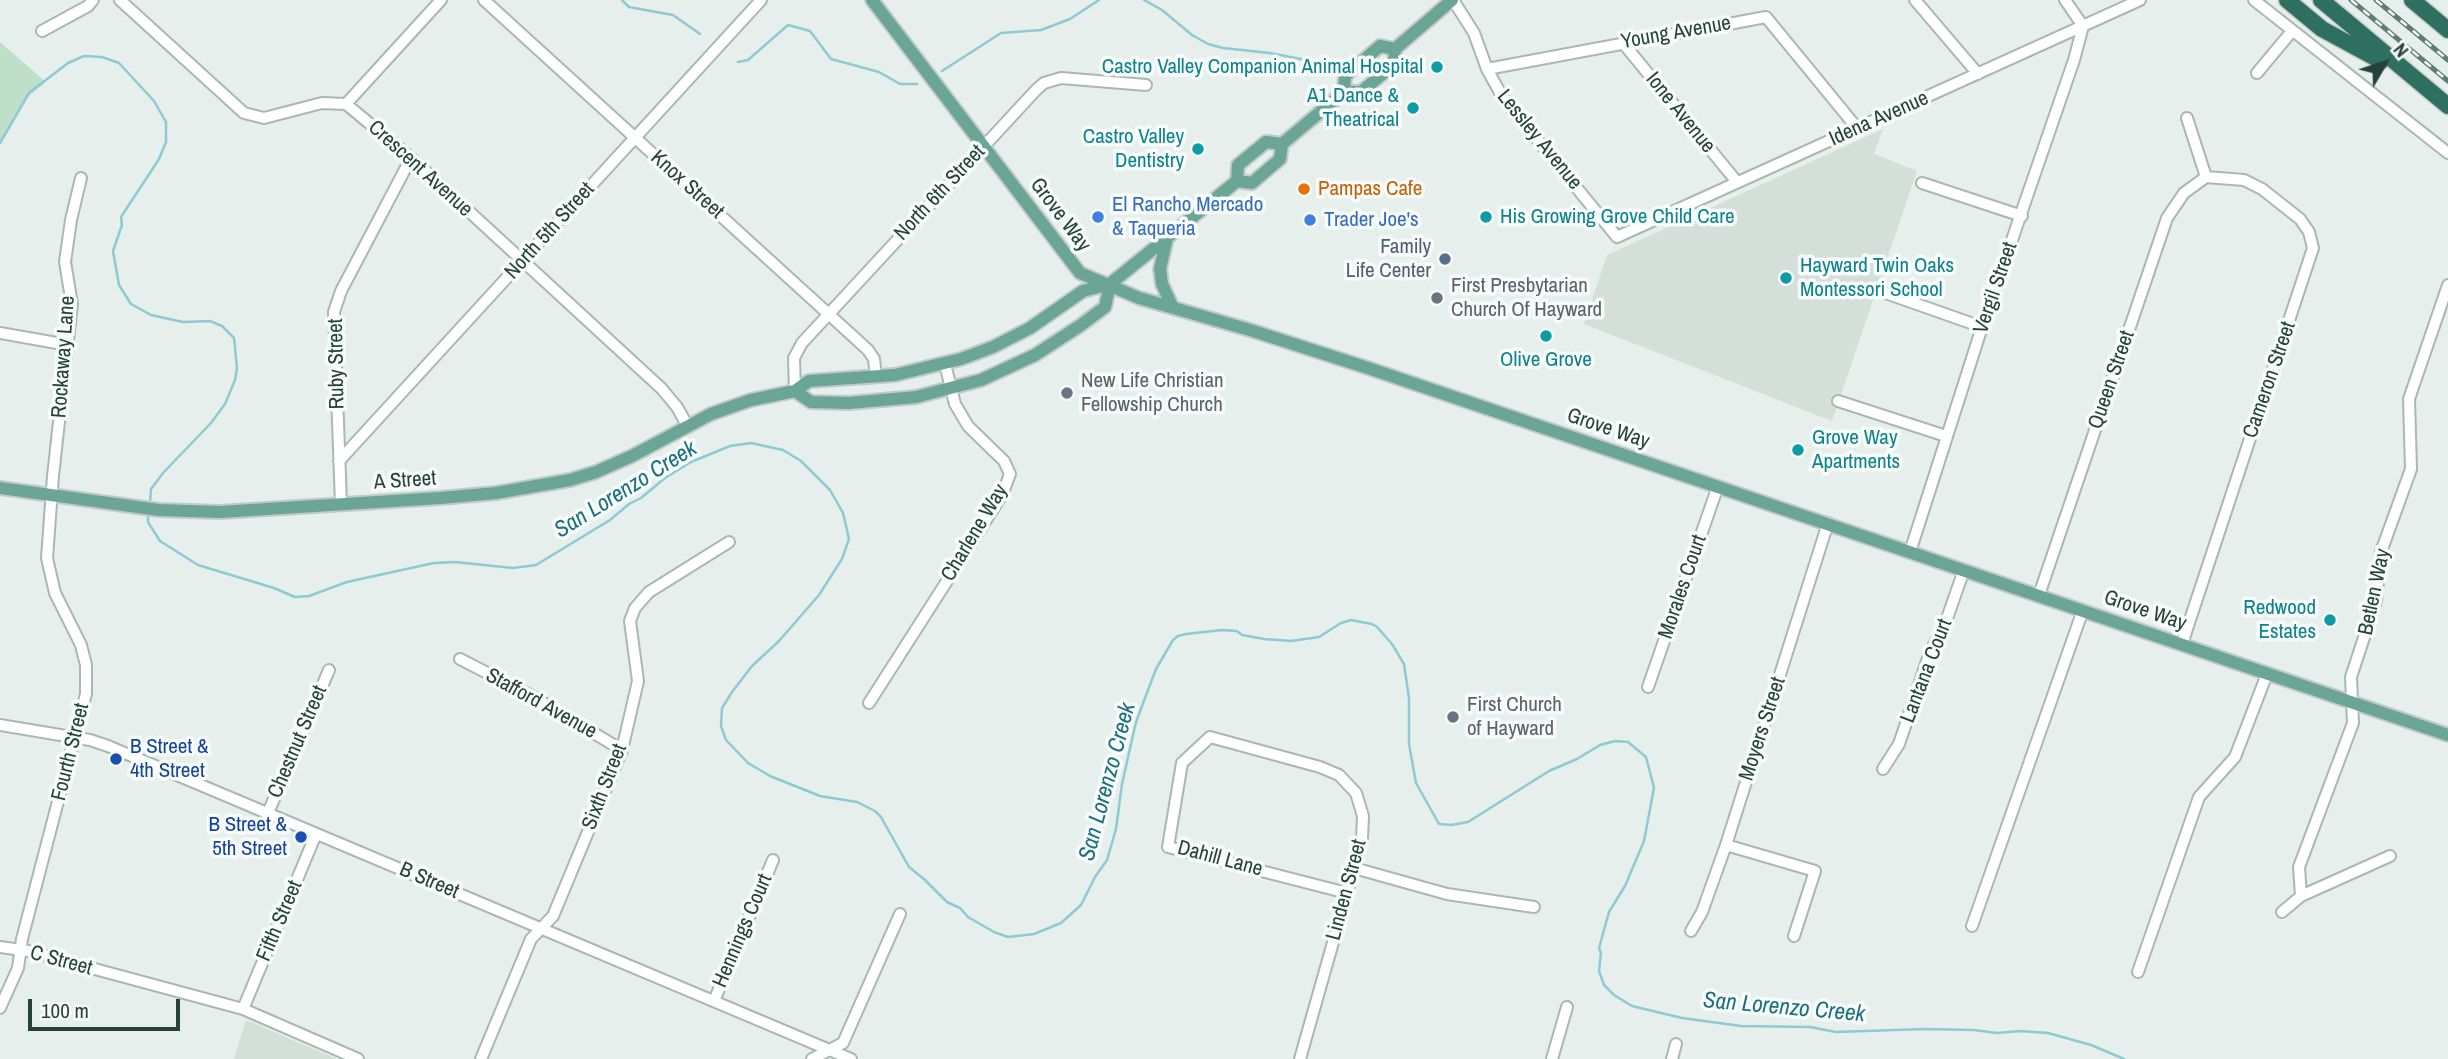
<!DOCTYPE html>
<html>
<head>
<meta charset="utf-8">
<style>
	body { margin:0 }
	#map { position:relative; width:2448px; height:1059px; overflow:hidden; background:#e6efeb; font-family:"Archivo Narrow",sans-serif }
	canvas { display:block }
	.north { position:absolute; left:2350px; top:28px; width:70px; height:70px; -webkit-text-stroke:5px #f7fbf9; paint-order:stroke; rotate:51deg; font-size:19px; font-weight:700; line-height:28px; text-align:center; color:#24423a }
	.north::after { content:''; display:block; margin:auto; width:24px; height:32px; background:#24423a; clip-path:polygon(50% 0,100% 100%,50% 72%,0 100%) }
	.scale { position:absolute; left:28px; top:999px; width:152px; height:32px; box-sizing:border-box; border:4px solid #24423a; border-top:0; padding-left:9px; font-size:21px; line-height:24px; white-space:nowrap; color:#24423a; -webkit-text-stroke:5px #f7fbf9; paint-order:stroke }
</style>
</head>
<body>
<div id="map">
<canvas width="2448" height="1059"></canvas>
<div class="north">N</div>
<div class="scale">100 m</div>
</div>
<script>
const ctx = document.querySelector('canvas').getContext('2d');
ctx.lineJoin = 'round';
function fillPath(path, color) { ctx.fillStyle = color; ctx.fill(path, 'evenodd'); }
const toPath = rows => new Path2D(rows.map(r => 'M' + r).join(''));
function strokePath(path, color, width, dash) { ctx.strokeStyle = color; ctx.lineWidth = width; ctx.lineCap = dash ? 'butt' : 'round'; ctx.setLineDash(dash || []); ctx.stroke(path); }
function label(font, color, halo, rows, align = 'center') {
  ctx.font = font + ' "Archivo Narrow",sans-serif'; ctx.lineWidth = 7; ctx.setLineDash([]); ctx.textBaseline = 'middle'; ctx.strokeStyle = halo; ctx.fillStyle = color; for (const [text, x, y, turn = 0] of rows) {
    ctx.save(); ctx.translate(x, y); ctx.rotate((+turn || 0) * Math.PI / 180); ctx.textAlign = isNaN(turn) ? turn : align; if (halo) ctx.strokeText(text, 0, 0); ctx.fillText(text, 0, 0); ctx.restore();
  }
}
fillPath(toPath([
	[1883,129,1874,154,1917,171,1832,421,1584,324,1607,255],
	[246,1020,337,1059,234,1059]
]), '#d4dfda');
fillPath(toPath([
	[0,42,46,82,26,98,0,143]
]), '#bfe0c8');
strokePath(toPath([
	[622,0,629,7,673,15,700,34],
	[1144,0,1162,10,1192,35,1208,44,1223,48,1270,53,1331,65],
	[738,62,748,60,788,25,810,31,831,59,879,72,900,84,917,84],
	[942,71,1001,33,1041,30,1070,19,1099,0],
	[0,143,29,93,68,63,84,56,102,57,119,63,154,101,166,122,166,142,159,159,121,217,122,225,113,251,119,285,131,304,151,315,183,322,210,321,222,326,234,338,237,368,235,380,225,404,211,423,163,473,151,489,150,503],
	[148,513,148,522,160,541,198,565,274,588,295,597,309,596,347,582,434,563,455,562,513,568,536,565,610,520,629,504,641,498,665,478,691,462,730,446,751,443,783,450,801,461,830,490,843,513,849,539,842,559,819,595,779,641,752,666,732,692,722,708,721,726,726,740,748,763,770,776,820,796,857,802,875,811,881,817,909,867,925,880,947,902,960,908,968,917,994,932,1008,937,1034,934,1061,923,1081,905,1095,877,1107,860,1116,829,1122,784,1136,722,1156,669,1173,640,1178,636,1186,634,1222,630,1237,631,1242,635,1264,639,1291,641,1319,637,1341,623,1351,620,1372,624,1377,627,1392,644,1404,664,1409,698,1409,744,1416,783,1439,824,1451,825,1468,822,1549,771,1577,759,1600,745,1615,741,1628,742,1646,757,1654,788,1644,841,1625,886,1609,912,1599,948,1601,953,1599,971,1604,985,1614,995,1632,1006,1682,1018,1741,1026,1810,1027,1836,1032,1924,1029,1974,1030,1997,1033,2021,1031,2048,1033,2091,1045,2124,1059]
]), '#8ec9d4', 2.5);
const minor = toPath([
	[120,0,244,113,264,118,322,103,346,104,411,158,661,388,677,407,687,425],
	[484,0,868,350,874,359,876,377],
	[1453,0,1474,33,1487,69,1503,98,1617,237,2140,0],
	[1915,0,1978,74],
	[2254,0,2448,153],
	[42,31,88,6,93,0],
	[1623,43,1737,182],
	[1487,69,1766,17,1857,128],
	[2257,73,2292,31],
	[346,104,441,0],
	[2187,118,2206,177],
	[1922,183,2022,216],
	[1874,289,1982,327],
	[0,333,68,345],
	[795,391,794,358,802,343,1036,90,1044,83,1061,78,1146,85],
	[1838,401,1946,436],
	[339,461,761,0],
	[341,504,334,312,341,291,411,158],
	[1910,552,1982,327,2074,60,2083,26,2065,0],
	[2039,595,2167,218,2184,193,2206,177],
	[2182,644,2313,248,2309,232,2300,219,2262,189,2244,180,2206,177],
	[460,659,532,696,622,750],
	[1648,687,1718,486],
	[869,703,1002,495,1010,474,1004,461,968,426,955,404,945,364],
	[0,725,90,740,108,746,851,1059],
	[1883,769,1899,744,1930,652,1944,627,1964,570],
	[268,813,329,670],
	[1726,845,1815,871,1794,936],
	[1354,868,1447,894,1534,907],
	[2301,896,2299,867,2353,723,2351,677,2376,601,2381,552,2411,469,2409,399,2448,285],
	[2282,912,2301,896,2390,856],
	[1972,926,2083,610],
	[1691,931,1702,912,1726,845,1828,523],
	[0,947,28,951,243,1009,358,1059],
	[2138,972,2199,797,2235,757,2267,674],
	[714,1001,773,860],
	[0,1008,18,968,22,939,86,694,86,665,81,645,55,593,47,558,53,476,72,304,65,262,71,220,81,178],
	[243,1009,316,834],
	[481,1059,531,939,553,916,622,750,638,681,630,621,635,608,649,592,729,542],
	[812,1059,843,1043,900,914],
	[1300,1059,1347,893,1362,839,1363,816,1356,793,1339,775,1320,767,1210,737,1182,763,1168,847,1347,893],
	[1552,1059,1567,1007],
	[1672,1059,1676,1044]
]);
const major = toPath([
	[872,0,1080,273,1139,298,1250,330,1368,368,2448,735],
	[1344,92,1345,76,1380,46,1395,49],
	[1237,181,1238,165,1266,142,1282,144],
	[1167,238,1160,269,1162,284,1173,308],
	[795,391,811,402,849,403,916,397,981,380,1035,355,1081,325,1105,307,1110,284],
	[0,488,159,510,220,512,440,498,496,493,570,480,596,472,632,456,711,414,751,400,795,391,809,381,895,375,961,359,993,347,1030,328,1083,291,1110,284,1237,181,1252,183,1280,159,1282,144,1344,92,1361,92,1380,76,1394,64,1395,49,1452,0]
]);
const highway = toPath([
	[2287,0,2322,29,2381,61],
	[2321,0,2448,106],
	[2412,0,2448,30]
]);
strokePath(minor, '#a8b8b2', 14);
strokePath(major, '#c2cac8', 16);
strokePath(highway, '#c2cac8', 19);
strokePath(minor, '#fff', 10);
strokePath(major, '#6aa596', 12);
strokePath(highway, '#2f6f62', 16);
const rail = toPath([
	[2351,0,2448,81],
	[2376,0,2448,60]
]);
strokePath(rail, '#5f7d75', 5);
strokePath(rail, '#f7fbf9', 2.5, [8]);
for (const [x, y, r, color] of [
	[1437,67,7,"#0f9aa8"],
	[1413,108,7,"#0f9aa8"],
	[1198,149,7,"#0f9aa8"],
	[1304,189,7,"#e8710a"],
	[1098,217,7,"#3f7fe0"],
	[1486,217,7,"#0f9aa8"],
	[1310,220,7,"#3f7fe0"],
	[1445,259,7,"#5c6f8a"],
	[1786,278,7,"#0f9aa8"],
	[1437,298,7,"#6b7280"],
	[1546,336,7,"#0f9aa8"],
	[1067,393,7,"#6b7280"],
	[1798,450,7,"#0f9aa8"],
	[2330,620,7,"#0f9aa8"],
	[1453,717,7,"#6b7280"],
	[116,759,7,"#1a4fb4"],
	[301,837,7,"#1a4fb4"]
]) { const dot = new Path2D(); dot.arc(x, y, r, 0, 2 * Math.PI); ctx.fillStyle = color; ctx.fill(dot); strokePath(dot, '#f7fbf9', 2.5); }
label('21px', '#24423a', '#f7fbf9', [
	["Young Avenue",1676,33,-10],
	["Ione Avenue",1680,113,51],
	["Idena Avenue",1879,119,-24],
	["Lessley Avenue",1539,140,51],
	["Crescent Avenue",420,169,42],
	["Knox Street",687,185,42],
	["North 6th Street",940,193,-47],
	["Grove Way",1060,215,53],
	["North 5th Street",550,231,-48],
	["Vergil Street",1996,288,-71],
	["Rockaway Lane",64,357,-86],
	["Ruby Street",337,364,-91],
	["Queen Street",2112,380,-71],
	["Cameron Street",2270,380,-71],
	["Grove Way",1608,429,19],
	["A Street",405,481,-4],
	["Charlene Way",975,533,-59],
	["Morales Court",1683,587,-71],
	["Betlen Way",2375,592,-78],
	["Grove Way",2145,611,19],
	["Lantana Court",1927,671,-69],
	["Stafford Avenue",541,704,29],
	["Moyers Street",1763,729,-72],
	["Chestnut Street",298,742,-67],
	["Fourth Street",71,752,-76],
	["Sixth Street",605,787,-69],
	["Dahill Lane",1220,859,15],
	["B Street",429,881,23],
	["Linden Street",1347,890,-75],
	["Fifth Street",280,921,-67],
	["Hennings Court",743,931,-67],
	["C Street",61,961,15]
]);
label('21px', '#0d838f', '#f7fbf9', [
	["Castro Valley Companion Animal Hospital",1423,67],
	["A1 Dance &",1399,96],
	["Theatrical",1399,120],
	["Castro Valley",1184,137],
	["Dentistry",1184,161],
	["His Growing Grove Child Care",1500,217,"left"],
	["Hayward Twin Oaks",1800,266,"left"],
	["Montessori School",1800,290,"left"],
	["Olive Grove",1546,360,"center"],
	["Grove Way",1812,438,"left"],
	["Apartments",1812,462,"left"],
	["Redwood",2316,608],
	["Estates",2316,632]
], 'right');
label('21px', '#c56008', '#f7fbf9', [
	["Pampas Cafe",1318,189]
], 'left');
label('21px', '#366cbe', '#f7fbf9', [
	["El Rancho Mercado",1112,205],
	["& Taqueria",1112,229],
	["Trader Joe's",1324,220]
], 'left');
label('21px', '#4e5e75', '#f7fbf9', [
	["Family",1431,247],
	["Life Center",1431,271]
], 'right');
label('21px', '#5b616d', '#f7fbf9', [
	["First Presbytarian",1451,286],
	["Church Of Hayward",1451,310],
	["New Life Christian",1081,381],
	["Fellowship Church",1081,405],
	["First Church",1467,705],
	["of Hayward",1467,729]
], 'left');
label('21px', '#164399', '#f7fbf9', [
	["B Street &",130,747],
	["4th Street",130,771],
	["B Street &",287,825,"right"],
	["5th Street",287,849,"right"]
], 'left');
label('italic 23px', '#1c6f80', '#f7fbf9', [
	["San Lorenzo Creek",626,490,-32],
	["San Lorenzo Creek",1108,782,-75],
	["San Lorenzo Creek",1784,1008,5]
]);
</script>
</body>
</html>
